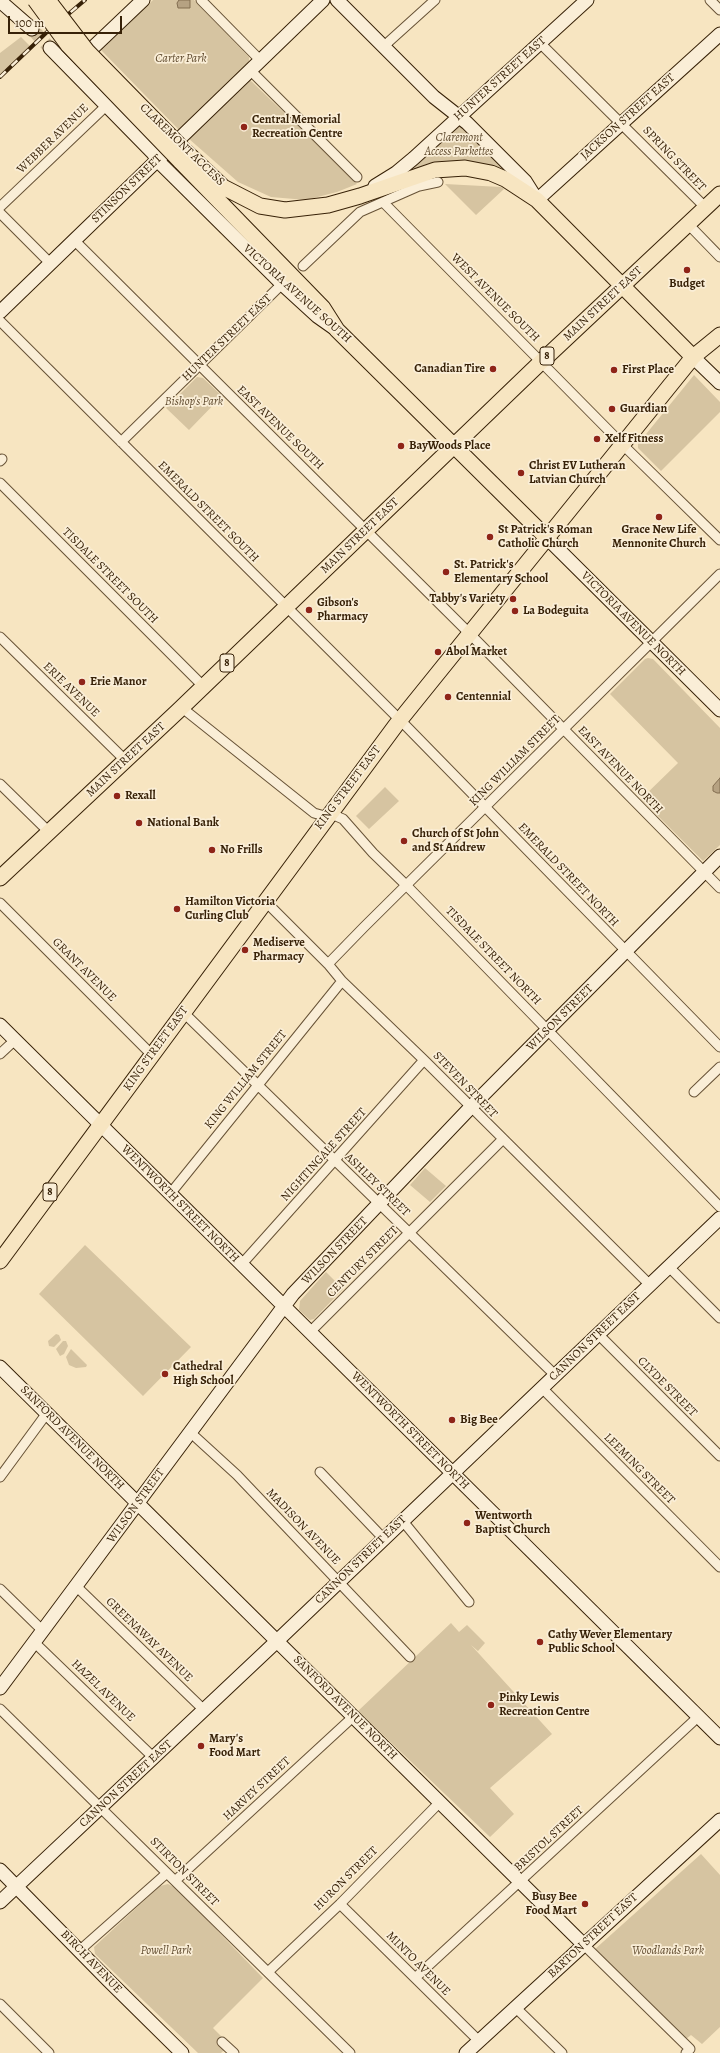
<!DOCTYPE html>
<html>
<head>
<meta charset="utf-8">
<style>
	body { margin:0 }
	#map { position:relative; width:720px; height:2053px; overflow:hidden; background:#f7e5c1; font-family:Alegreya,serif }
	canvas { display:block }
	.scale { position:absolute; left:8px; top:16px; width:114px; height:18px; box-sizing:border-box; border:2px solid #372107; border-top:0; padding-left:5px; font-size:12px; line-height:14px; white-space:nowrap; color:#372107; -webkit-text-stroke:3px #faeed7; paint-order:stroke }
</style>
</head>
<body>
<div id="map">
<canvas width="720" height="2053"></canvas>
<div class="scale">100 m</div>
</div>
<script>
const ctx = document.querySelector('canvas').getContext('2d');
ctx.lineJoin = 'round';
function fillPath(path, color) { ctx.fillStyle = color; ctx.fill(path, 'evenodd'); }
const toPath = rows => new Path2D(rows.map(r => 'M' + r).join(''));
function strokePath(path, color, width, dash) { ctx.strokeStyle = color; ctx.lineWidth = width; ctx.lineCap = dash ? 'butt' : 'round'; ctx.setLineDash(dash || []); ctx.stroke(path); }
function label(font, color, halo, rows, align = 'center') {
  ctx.font = font + ' Alegreya,serif'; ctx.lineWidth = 3.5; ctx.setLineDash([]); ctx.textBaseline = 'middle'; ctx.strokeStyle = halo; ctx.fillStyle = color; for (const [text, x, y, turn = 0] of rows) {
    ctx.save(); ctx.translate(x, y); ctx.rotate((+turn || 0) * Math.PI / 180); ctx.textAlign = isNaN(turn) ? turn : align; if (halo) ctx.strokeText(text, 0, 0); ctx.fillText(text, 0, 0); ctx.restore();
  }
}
fillPath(toPath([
	[153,0,194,0,249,57,249,63,180,131,101,50],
	[21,37,30,46,0,74,0,53],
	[249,79,345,171,357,184,337,192,306,200,271,197,238,182,188,138],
	[459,124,505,169,471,161,457,161,412,169],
	[445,184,501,187,504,189,476,215],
	[694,375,720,402,720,412,661,471,638,448,638,444],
	[197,377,203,378,222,396,189,430,166,408],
	[648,658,653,659,720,728,720,845,703,861,641,799,678,763,610,694,645,659],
	[385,787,399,801,369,829,356,816],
	[425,1168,446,1186,430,1202,410,1185],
	[85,1245,191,1347,143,1396,39,1294],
	[326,1272,343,1289,314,1319,310,1320,299,1310,300,1301],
	[56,1334,59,1335,61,1340,54,1347,49,1346,48,1341],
	[63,1341,66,1341,68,1346,64,1354,60,1356,56,1349],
	[71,1349,87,1365,86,1367,76,1368,69,1365,66,1357],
	[451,1623,459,1632,467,1625,485,1643,478,1651,471,1645,552,1734,490,1788,514,1814,490,1837,358,1711],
	[701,1854,720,1875,720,2027,702,2044,691,2035,686,2039,594,1950],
	[168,1884,176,1888,263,1978,213,2028,222,2037,217,2043,224,2050,221,2053,198,2053,95,1954,94,1947,160,1886]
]), '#d6c4a1');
const water = toPath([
	[179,0,190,0,190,8,178,8,177,3,179,0],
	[720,778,720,793,717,793,713,791,713,786,720,778]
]);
fillPath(water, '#b6a282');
strokePath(water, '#836e51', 1);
strokePath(toPath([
	[32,29,50,48]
]), '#d1be9c', 13, [13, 6]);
const street = toPath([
	[201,0,260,60],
	[710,0,720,10],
	[540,43,705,207],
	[384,46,435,0],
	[250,70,357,177],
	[383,202,623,445,720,540],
	[0,207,106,106],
	[0,213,50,263],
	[688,224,720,257],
	[74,240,469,633,720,888],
	[303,266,360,212,419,186,438,182],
	[0,321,407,727,720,1047],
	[121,442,282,284],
	[0,461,2,459],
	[0,483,203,686],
	[0,637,125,760],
	[181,707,314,813,321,815,336,816,343,819,373,853,407,886,720,1207],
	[0,784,49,832],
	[264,900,328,964,342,981,424,1060,650,1285],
	[0,903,151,1054],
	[328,964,364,927,720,574],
	[183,1012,555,1375],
	[0,1054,15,1040],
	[694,1092,720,1067],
	[170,1194,342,981],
	[241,1265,424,1060],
	[669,1267,720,1318],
	[310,1332,502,1140],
	[598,1334,720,1456],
	[542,1388,720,1567],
	[191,1433,237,1475,410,1657],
	[320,1472,383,1538],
	[0,1477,47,1413],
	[402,1520,469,1602],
	[77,1587,204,1710],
	[0,1589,43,1631],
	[35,1643,154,1758],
	[0,1709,350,2053],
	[176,1880,354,1716],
	[340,1904,479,2041],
	[584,1945,690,2049,686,2053],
	[80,1950,167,1873],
	[268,1972,340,1904,440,1802],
	[415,1978,698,1717],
	[0,2004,49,2053],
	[516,2008,562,2053],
	[222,2042,234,2053]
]);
const secondary = toPath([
	[337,0,434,97,467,123,525,181,537,200,720,34],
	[0,1,32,29],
	[50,48,153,153,162,165,282,284,317,316,334,328],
	[82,58,143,0],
	[375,186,396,173,414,158,587,0],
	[0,312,323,0],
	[693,357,720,383],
	[546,537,720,710],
	[0,1025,720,1738],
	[0,1367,584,1945],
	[0,1688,293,1294,470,1108,720,856],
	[0,1870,108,1980,182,2053],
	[0,1902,277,1641,720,1218],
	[466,2053,720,1820]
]);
const primary = toPath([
	[184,150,223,187,260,206,285,210,328,205,360,196,435,170,465,168,491,173,505,179,537,200,693,357],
	[180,161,323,308,337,330,546,537],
	[0,878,178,711,541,362,720,194],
	[0,1261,396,725,693,357,720,335]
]);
strokePath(street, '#675236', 11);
strokePath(secondary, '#372107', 15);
strokePath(primary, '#372107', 17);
strokePath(street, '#faeed7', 9);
strokePath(secondary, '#faeed7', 13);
strokePath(primary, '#f7e5c1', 15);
const rail = toPath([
	[0,77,46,33,85,0]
]);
strokePath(rail, '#372107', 4);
strokePath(rail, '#faeed7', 2.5, [8]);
const primaryBridge = toPath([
	[35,0,68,45,180,161],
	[48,0,87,51,184,150]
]);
strokePath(primaryBridge, '#372107', 17, []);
strokePath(primaryBridge, '#f7e5c1', 15);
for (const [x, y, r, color] of [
	[244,127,4,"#8f2418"],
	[687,270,4,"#8f2418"],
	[493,369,4,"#8f2418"],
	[614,370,4,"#8f2418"],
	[612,409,4,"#8f2418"],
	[597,439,4,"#8f2418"],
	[401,446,4,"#8f2418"],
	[521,473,4,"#8f2418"],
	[659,517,4,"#8f2418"],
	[490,537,4,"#8f2418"],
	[446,572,4,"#8f2418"],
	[513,599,4,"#8f2418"],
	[309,610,4,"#8f2418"],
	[515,611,4,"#8f2418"],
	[438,652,4,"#8f2418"],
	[82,682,4,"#8f2418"],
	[448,697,4,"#8f2418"],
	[117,796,4,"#8f2418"],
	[139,823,4,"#8f2418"],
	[404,841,4,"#8f2418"],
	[212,850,4,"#8f2418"],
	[177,909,4,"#8f2418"],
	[245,950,4,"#8f2418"],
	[165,1374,4,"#8f2418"],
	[452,1420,4,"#8f2418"],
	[467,1523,4,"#8f2418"],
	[540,1642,4,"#8f2418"],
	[491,1705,4,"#8f2418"],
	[201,1746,4,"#8f2418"],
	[585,1904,4,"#8f2418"]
]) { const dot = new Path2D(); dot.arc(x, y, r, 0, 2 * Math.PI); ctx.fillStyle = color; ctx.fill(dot); strokePath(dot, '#faeed7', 1.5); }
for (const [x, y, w] of [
	[547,356,14],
	[227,663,14],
	[50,1192,14]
]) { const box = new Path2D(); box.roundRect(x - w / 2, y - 9, w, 18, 3); ctx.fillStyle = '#faeed7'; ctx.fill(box); strokePath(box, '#372107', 1); }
label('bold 11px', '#372107', null, [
	["8",547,356],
	["8",227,663],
	["8",50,1192]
]);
label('italic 12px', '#5f4a2e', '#faeed7', [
	["Carter Park",181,59],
	["Claremont",459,138],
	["Access Parkettes",459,152],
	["Bishop's Park",194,402],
	["Powell Park",166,1951],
	["Woodlands Park",668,1951]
]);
label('12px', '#372107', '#faeed7', [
	["HUNTER STREET EAST",500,79,-42],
	["JACKSON STREET EAST",628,117,-42],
	["WEBBER AVENUE",53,139,-44],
	["CLAREMONT ACCESS",182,145,44],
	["SPRING STREET",674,159,46],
	["STINSON STREET",127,189,-44],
	["VICTORIA AVENUE SOUTH",297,294,42],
	["WEST AVENUE SOUTH",495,298,45],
	["MAIN STREET EAST",603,304,-43],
	["HUNTER STREET EAST",227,338,-44],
	["EAST AVENUE SOUTH",280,428,44],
	["EMERALD STREET SOUTH",208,512,45],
	["MAIN STREET EAST",360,536,-44],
	["TISDALE STREET SOUTH",110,576,45],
	["VICTORIA AVENUE NORTH",633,624,45],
	["ERIE AVENUE",71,690,44],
	["MAIN STREET EAST",126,760,-43],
	["KING WILLIAM STREET",515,761,-45],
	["EAST AVENUE NORTH",620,770,46],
	["KING STREET EAST",348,788,-53],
	["EMERALD STREET NORTH",568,875,46],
	["TISDALE STREET NORTH",493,956,46],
	["GRANT AVENUE",84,970,45],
	["WILSON STREET",560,1018,-45],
	["KING STREET EAST",156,1049,-54],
	["KING WILLIAM STREET",246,1080,-51],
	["STEVEN STREET",465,1085,46],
	["NIGHTINGALE STREET",324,1155,-48],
	["ASHLEY STREET",377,1185,44],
	["WENTWORTH STREET NORTH",180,1204,45],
	["WILSON STREET",335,1251,-46],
	["CENTURY STREET",363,1262,-45],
	["CANNON STREET EAST",595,1337,-44],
	["CLYDE STREET",667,1387,45],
	["WENTWORTH STREET NORTH",410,1431,45],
	["SANFORD AVENUE NORTH",72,1438,45],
	["LEEMING STREET",639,1469,45],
	["WILSON STREET",136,1506,-54],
	["MADISON AVENUE",303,1527,46],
	["CANNON STREET EAST",361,1560,-44],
	["GREENAWAY AVENUE",149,1640,44],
	["HAZEL AVENUE",103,1691,44],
	["SANFORD AVENUE NORTH",345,1708,45],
	["CANNON STREET EAST",126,1784,-43],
	["HARVEY STREET",257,1789,-43],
	["BRISTOL STREET",549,1839,-43],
	["STIRTON STREET",184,1872,45],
	["HURON STREET",346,1879,-45],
	["BARTON STREET EAST",593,1936,-43],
	["BIRCH AVENUE",91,1962,46],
	["MINTO AVENUE",418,1964,45]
]);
label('bold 12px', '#372107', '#faeed7', [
	["Central Memorial",252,120],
	["Recreation Centre",252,134],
	["Budget",687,284,"center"],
	["Canadian Tire",485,369,"right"],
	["First Place",622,370],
	["Guardian",620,409],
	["Xelf Fitness",605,439],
	["BayWoods Place",409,446],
	["Christ EV Lutheran",529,466],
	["Latvian Church",529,480],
	["St Patrick's Roman",498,530],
	["Catholic Church",498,544],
	["Grace New Life",659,530,"center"],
	["Mennonite Church",659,544,"center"],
	["St. Patrick's",454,565],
	["Elementary School",454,579],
	["Tabby's Variety",505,599,"right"],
	["Gibson's",317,603],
	["Pharmacy",317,617],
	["La Bodeguita",523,611],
	["Abol Market",446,652],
	["Erie Manor",90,682],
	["Centennial",456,697],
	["Rexall",125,796],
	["National Bank",147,823],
	["Church of St John",412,834],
	["and St Andrew",412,848],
	["No Frills",220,850],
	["Hamilton Victoria",185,902],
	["Curling Club",185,916],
	["Mediserve",253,943],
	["Pharmacy",253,957],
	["Cathedral",173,1367],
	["High School",173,1381],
	["Big Bee",460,1420],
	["Wentworth",475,1516],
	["Baptist Church",475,1530],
	["Cathy Wever Elementary",548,1635],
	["Public School",548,1649],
	["Pinky Lewis",499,1698],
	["Recreation Centre",499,1712],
	["Mary's",209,1739],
	["Food Mart",209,1753],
	["Busy Bee",577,1897,"right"],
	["Food Mart",577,1911,"right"]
], 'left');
</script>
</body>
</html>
